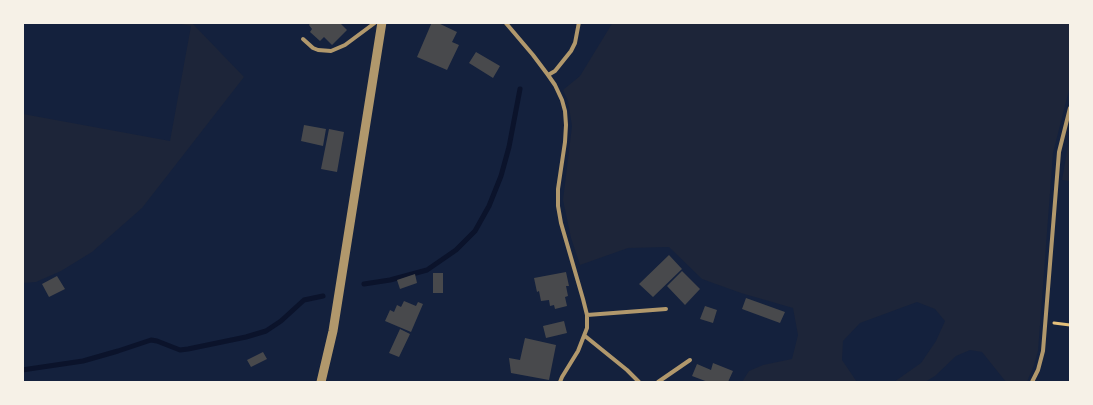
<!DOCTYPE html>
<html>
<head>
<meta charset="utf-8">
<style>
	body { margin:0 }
	#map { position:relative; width:1093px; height:405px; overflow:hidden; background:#14213d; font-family:Overpass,sans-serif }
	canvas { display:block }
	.frame { position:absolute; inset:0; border:24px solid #f6f1e7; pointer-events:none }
</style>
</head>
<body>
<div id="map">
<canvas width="1093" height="405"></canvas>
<div class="frame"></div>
</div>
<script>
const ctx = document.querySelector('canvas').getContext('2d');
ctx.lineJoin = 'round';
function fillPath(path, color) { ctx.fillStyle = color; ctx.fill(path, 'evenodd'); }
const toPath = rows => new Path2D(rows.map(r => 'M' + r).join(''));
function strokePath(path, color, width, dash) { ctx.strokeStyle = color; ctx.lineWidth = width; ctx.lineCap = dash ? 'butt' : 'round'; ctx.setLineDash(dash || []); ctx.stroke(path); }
fillPath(toPath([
	[613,22,1070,23,1070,86,1053,153,1038,351,1034,365,1027,382,1006,382,982,352,970,350,956,356,935,376,925,382,894,382,921,363,936,341,945,321,935,309,917,302,860,323,843,341,842,360,857,382,742,382,749,371,763,365,792,359,798,335,793,308,741,293,702,279,669,247,628,248,580,265,571,238,563,200,572,126,568,101,563,90,580,76],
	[176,23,192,23,244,77,142,208,92,252,61,271,36,282,23,283,23,114,170,141,191,26],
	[1070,135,1070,181,1062,180,1067,151]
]), '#1d2539');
strokePath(toPath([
	[364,284,390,280,427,270,456,250,475,231,489,206,501,176,509,147,520,89],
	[22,370,83,361,118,351,151,340,157,341,180,350,188,349,246,337,266,331,281,321,304,300,323,296]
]), '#0b132b', 5);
fillPath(toPath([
	[311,22,339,22,347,30,332,45,324,37,320,41,310,32,312,29,309,25],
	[432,22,436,22,457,32,452,42,459,45,447,70,417,57],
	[476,52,500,66,493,78,469,63],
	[304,125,326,129,323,146,301,141],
	[329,129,344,132,337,172,321,169],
	[669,255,682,269,653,297,639,284],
	[682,271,700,289,685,305,667,286],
	[566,272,569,286,566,286,568,296,565,297,567,306,555,309,554,305,550,306,549,300,541,301,539,291,537,292,534,278],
	[433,273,443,273,443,293,433,293],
	[415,274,417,283,400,289,397,280],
	[57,276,65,289,49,297,42,284],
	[746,298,785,312,780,323,742,309],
	[404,301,416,306,418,302,423,304,411,332,385,321,390,310,394,312,397,305,401,307],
	[705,306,717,310,713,323,700,319],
	[564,321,567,333,546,338,543,326],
	[400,329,410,334,399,357,389,353],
	[525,338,556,345,549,380,511,373,509,358,520,360],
	[263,352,267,359,251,367,247,360],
	[713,363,733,371,728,382,708,382,692,376,697,364,711,370]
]), '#48494c');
strokePath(toPath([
	[1054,323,1070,325]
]), '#e5c07b', 3);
strokePath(toPath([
	[505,22,533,55,548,75,555,85,562,100,565,111,566,125,565,142,558,189,558,206,561,223,583,299,587,315,587,328,578,351,562,377,560,382],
	[303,39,313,48,318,50,331,51,345,45,376,22],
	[548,75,555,71,571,51,575,43,579,22],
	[587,315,666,309],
	[585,336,627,370,639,382],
	[658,382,690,360],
	[1032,382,1038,370,1043,351,1059,152,1070,108]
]), '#b1986c', 4);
strokePath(toPath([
	[321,382,333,331,382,22]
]), '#b1986c', 9);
</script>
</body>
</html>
